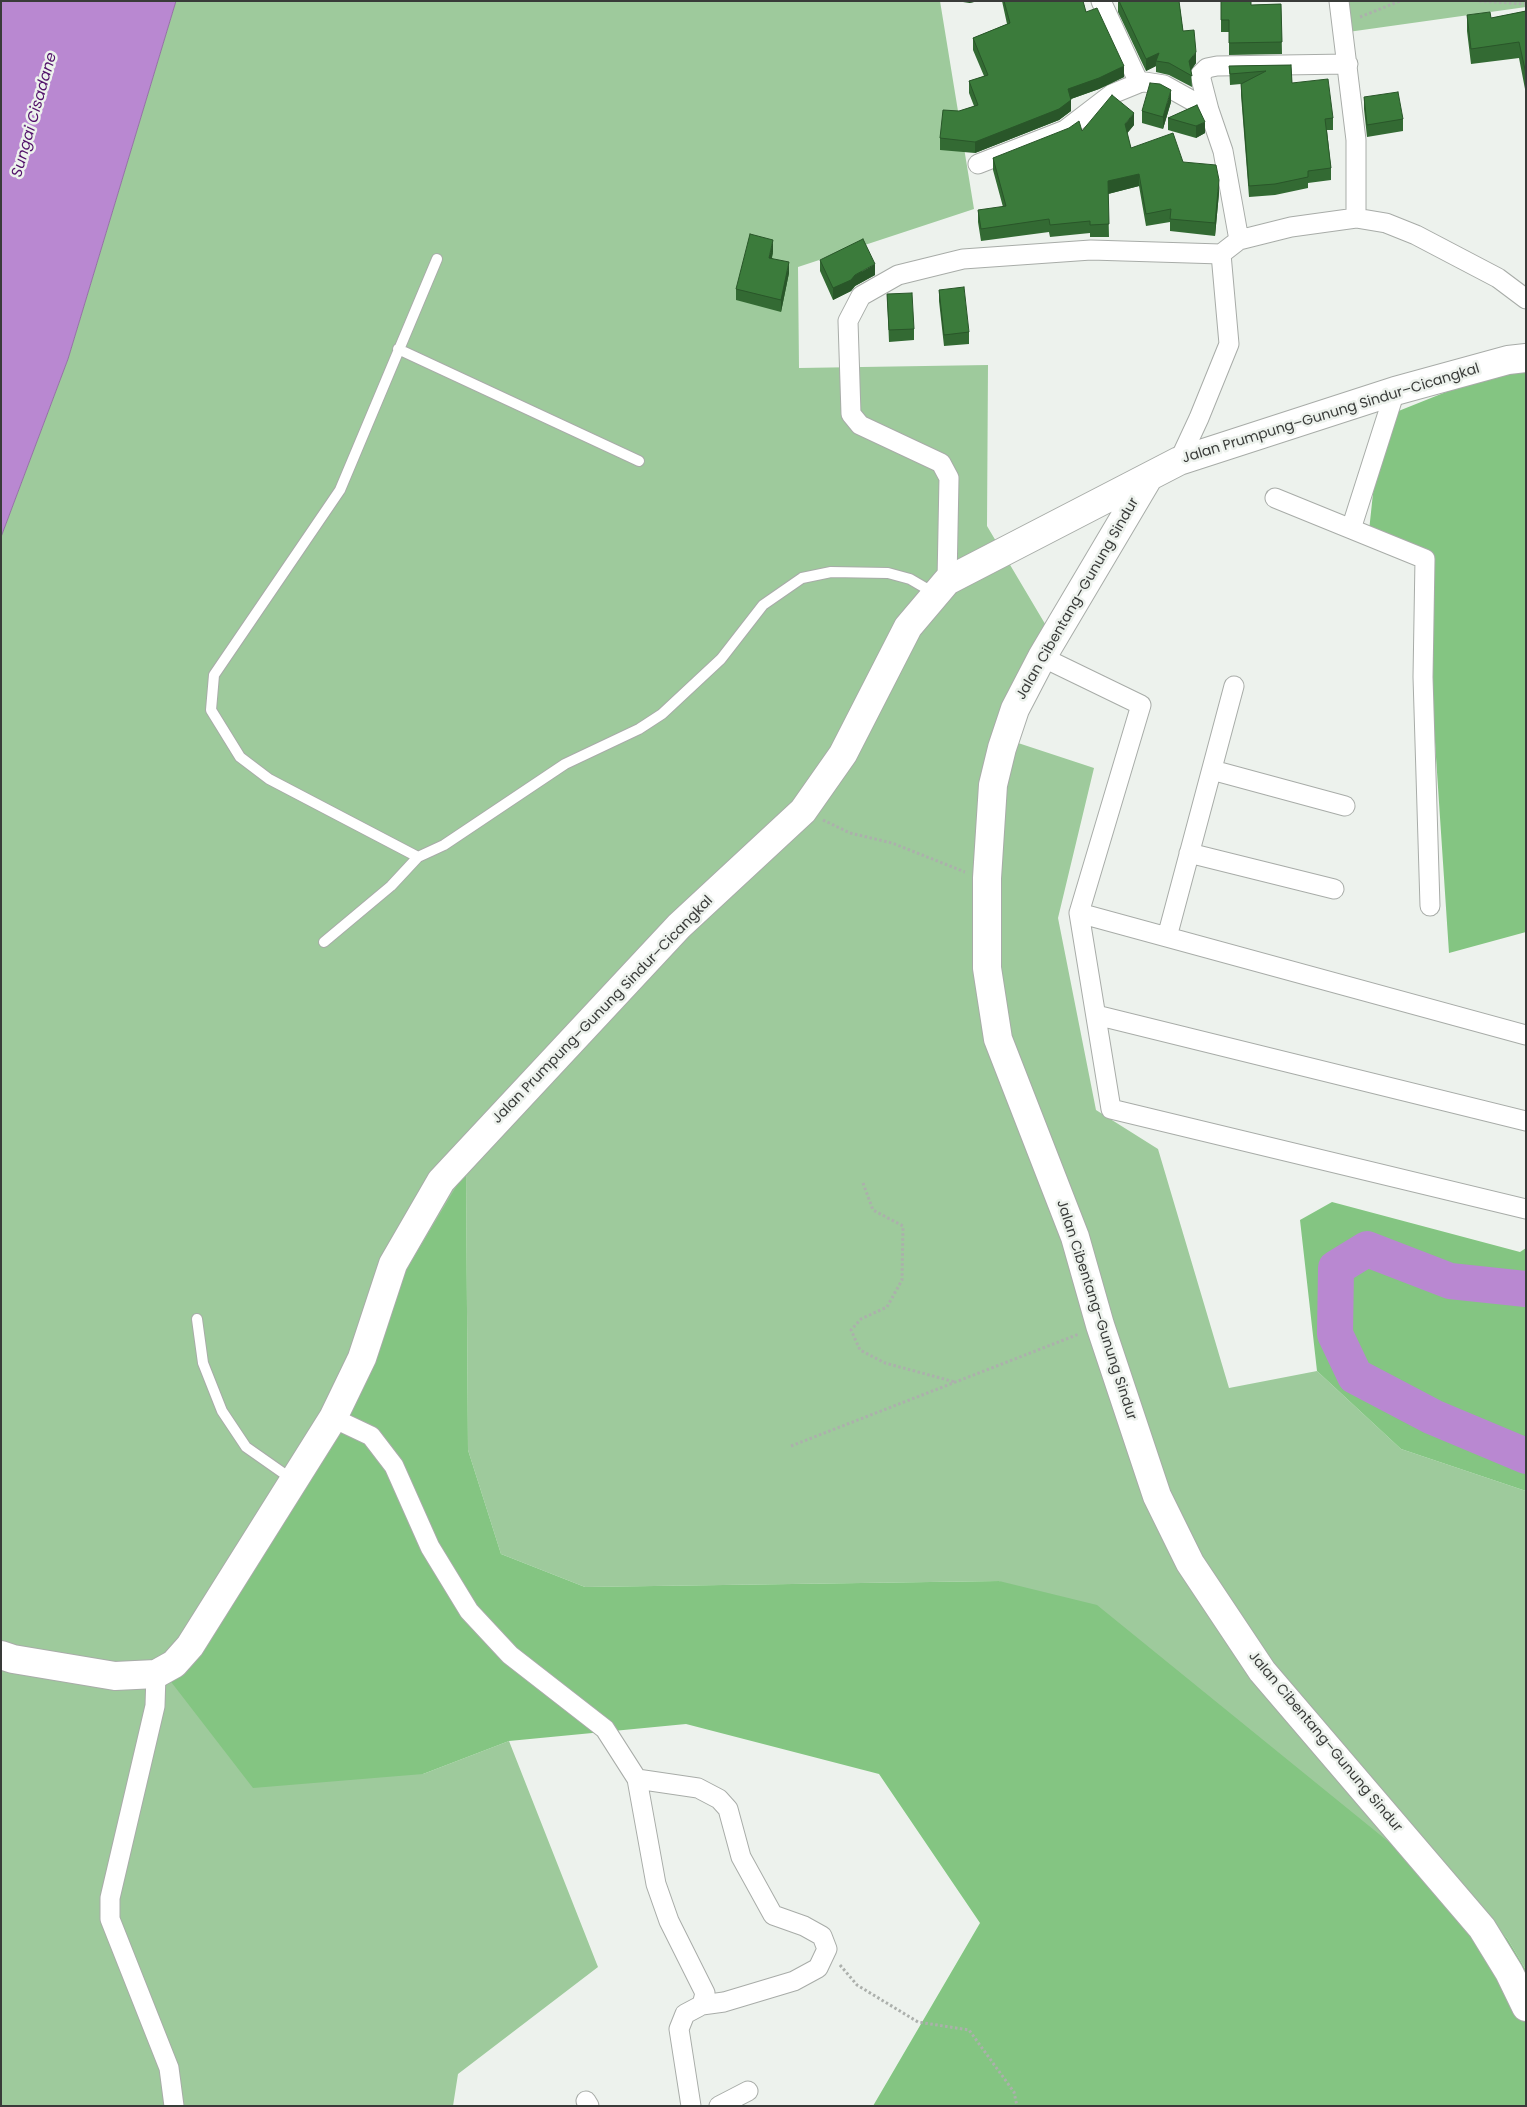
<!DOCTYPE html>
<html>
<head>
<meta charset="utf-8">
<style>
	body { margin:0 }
	#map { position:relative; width:1527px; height:2107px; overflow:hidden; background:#edf2ed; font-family:Poppins,sans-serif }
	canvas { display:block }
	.frame { position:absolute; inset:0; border:2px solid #393b39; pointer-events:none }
</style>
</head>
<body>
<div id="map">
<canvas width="1527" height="2107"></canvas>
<div class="frame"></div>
</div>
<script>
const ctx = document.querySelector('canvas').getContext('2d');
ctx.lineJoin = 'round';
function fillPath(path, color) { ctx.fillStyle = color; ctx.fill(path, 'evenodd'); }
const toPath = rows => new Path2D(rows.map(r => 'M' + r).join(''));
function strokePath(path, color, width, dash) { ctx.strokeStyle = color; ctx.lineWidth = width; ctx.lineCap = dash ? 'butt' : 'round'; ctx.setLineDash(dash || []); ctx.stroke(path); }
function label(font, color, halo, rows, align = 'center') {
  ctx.font = font + ' Poppins,sans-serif'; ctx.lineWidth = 5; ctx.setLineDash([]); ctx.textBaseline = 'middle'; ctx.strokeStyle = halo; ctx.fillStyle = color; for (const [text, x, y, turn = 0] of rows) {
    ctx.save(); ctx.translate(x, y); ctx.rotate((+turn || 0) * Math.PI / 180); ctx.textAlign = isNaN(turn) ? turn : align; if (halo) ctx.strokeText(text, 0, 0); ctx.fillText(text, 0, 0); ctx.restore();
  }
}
fillPath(toPath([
	[176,1,940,1,974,209,798,267,799,368,988,365,987,526,1054,639,1012,741,1094,768,1058,918,1096,1110,1158,1149,1229,1388,1317,1371,1401,1449,1526,1491,1526,1970,1507,1938,999,1581,585,1587,501,1554,468,1450,466,1171,423,1774,509,1741,598,1967,458,2074,453,2106,1,2106,1,537,68,359],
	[1344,1,1526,1,1526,7,1348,32]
]), '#9eca9c');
fillPath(toPath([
	[1526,360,1526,932,1449,953,1423,561,1369,531,1381,418],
	[466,1170,468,1450,501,1554,585,1587,999,1581,1097,1605,1507,1938,1526,1970,1526,2106,873,2106,980,1923,879,1774,686,1724,509,1741,423,1774,253,1788,165,1674],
	[1332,1202,1520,1252,1526,1248,1526,1491,1401,1449,1317,1371,1300,1220]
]), '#84c582');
const water = toPath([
	[1,1,176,1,68,359,1,537,1,1]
]);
fillPath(water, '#b988d1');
strokePath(water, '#9371a3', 1);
strokePath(toPath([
	[1526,1289,1450,1281,1367,1249,1336,1268,1335,1334,1355,1376,1433,1417,1526,1456]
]), '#b988d1', 36);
const lane = toPath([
	[398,349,639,461],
	[418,857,269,779,240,757,211,710,214,675,340,490,437,259],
	[324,942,391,886,418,857,444,845,565,764,639,729,662,714,721,659,763,605,802,578,831,572,888,573,910,579,934,593],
	[197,1319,203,1363,222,1411,246,1447,293,1480]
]);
const street = toPath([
	[1101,1,1139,83],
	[1339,1,1356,140,1356,218],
	[978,164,1065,130,1112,94,1139,83,1145,82,1164,85,1209,110],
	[1239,240,1223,151,1209,110,1200,75,1207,68,1217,66,1348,64],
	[1179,461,1199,418,1229,344,1221,254,1239,240,1291,227,1356,218,1386,223,1416,235,1498,278,1526,299],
	[1275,498,1425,559,1423,677,1430,906],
	[1351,529,1395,391],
	[947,581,949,478,941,463,860,425,851,414,848,321,861,296,898,275,963,259,1091,250,1221,254],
	[1042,657,1141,705,1079,913,1526,1035],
	[1212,770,1345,806],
	[1189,853,1334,889],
	[1079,913,1111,1109,1526,1209],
	[1167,937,1234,686],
	[1096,1015,1526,1121],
	[333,1418,371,1436,394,1466,430,1547,469,1611,510,1655,605,1729,637,1779,656,1884,669,1921,705,1993,702,2005,685,2014,679,2029,691,2106],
	[156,1674,155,1706,110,1898,110,1919,169,2068,174,2106],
	[637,1779,698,1788,719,1799,728,1809,741,1857,773,1915,804,1926,822,1936,827,1949,818,1968,794,1981,724,2002,702,2005],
	[586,2101,589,2106],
	[719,2106,748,2091]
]);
const secondary = toPath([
	[1148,478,1042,657,1015,709,1002,748,993,785,987,878,987,968,998,1039,1075,1237,1100,1325,1157,1496,1190,1563,1262,1671,1482,1928,1509,1972,1526,2007],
	[1,1655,13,1659,115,1676,156,1674,174,1664,190,1646,333,1418,362,1358,393,1264,441,1181,679,926,803,811,843,754,908,627,947,581,1179,461,1395,391,1508,360,1526,358]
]);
strokePath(lane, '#a8aca8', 12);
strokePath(street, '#a8aca8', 21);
strokePath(secondary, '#a8aca8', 30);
strokePath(toPath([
	[1479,1,1526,4],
	[1360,17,1400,1],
	[823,820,850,833,892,843,965,872],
	[863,1183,873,1210,903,1226,902,1280,887,1307,861,1319,851,1330,860,1350,885,1363,955,1382],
	[791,1446,1079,1334],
	[840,1965,857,1985,918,2022,969,2030,1014,2092,1017,2106]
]), '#acb0ac', 3, [2.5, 2.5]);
strokePath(lane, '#fff', 10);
strokePath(street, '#fff', 19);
strokePath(secondary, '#fff', 28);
fillPath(toPath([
	[957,1,979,1,969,3],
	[1002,1,1083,1,1086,12,1124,77,1099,89,1071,99,1071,111,1059,120,975,153,940,150,940,138,959,111,974,106,969,93,969,81,984,76,973,50,973,38,1007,24],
	[1118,1,1179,1,1183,31,1196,63,1191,70,1192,87,1169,75,1156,72,1156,66,1146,71,1118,12],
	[1221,1,1251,5,1281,4,1282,54,1229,55,1229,32,1221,32],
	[1526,11,1526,89,1525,89,1519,58,1471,64,1467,31,1467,15,1491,18],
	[1291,65,1292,83,1333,118,1333,130,1327,130,1331,168,1331,180,1308,183,1308,188,1275,195,1249,197,1241,95,1241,84,1230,85,1229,66],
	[1364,97,1403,119,1403,131,1367,137,1364,109],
	[1171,102,1163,129,1142,123,1142,111],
	[1197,105,1205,133,1196,138,1168,130,1168,118],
	[1134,125,1127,133,1131,148,1183,162,1219,193,1215,236,1170,231,1170,222,1146,226,1139,186,1108,194,1109,237,1090,237,1090,233,1050,237,1049,232,981,241,978,222,978,210,1003,207,993,170,993,158,1082,131],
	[773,252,772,258,789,273,781,312,736,300,736,289],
	[820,260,875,275,855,286,851,291,833,300,820,271],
	[939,290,969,332,969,344,944,346,939,301],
	[887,294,914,329,914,340,889,342]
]), '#336a33');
fillPath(toPath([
	[969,1,979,1,969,3],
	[1196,52,1196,63,1189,73,1189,61],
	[1159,53,1156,61,1156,66,1146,71,1146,59],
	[1124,66,1124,77,1099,89,1068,100,1068,89],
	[1171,90,1171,102,1163,129,1163,117],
	[1071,100,1071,111,1059,120,975,153,975,142],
	[1134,113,1134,125,1125,136,1125,124],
	[1205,122,1205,133,1196,138,1196,126],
	[1139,174,1139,186,1108,194,1108,181],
	[1219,180,1219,193,1215,236,1215,223],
	[773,240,773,252,769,269,769,258],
	[789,262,789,273,781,312,781,300],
	[875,264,875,275,855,286,851,291,833,300,833,288]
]), '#295629');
const building = toPath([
	[1004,1,1083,1,1086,12,1097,8,1124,66,1099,78,1068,89,1071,100,1059,109,975,142,940,138,943,110,959,111,978,105,969,81,988,75,973,38,1010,23,1004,1],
	[1119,1,1179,1,1183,31,1194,30,1196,52,1189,61,1192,76,1169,63,1156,61,1159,53,1146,59,1119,1],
	[1221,1,1251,1,1251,5,1281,4,1282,42,1229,43,1229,20,1221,20,1221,1],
	[1526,11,1526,74,1519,42,1471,49,1467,15,1490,12,1491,18,1526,11],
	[1291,65,1292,83,1328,79,1333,118,1325,119,1331,168,1308,171,1308,177,1275,184,1249,186,1241,84,1266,71,1230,74,1229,66,1291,65],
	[1150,83,1160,84,1171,90,1163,117,1142,111,1150,83],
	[1398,92,1403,119,1367,125,1364,97,1398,92],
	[1112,95,1134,113,1125,124,1131,148,1173,133,1183,162,1216,165,1219,180,1215,223,1170,219,1171,209,1146,214,1139,174,1108,181,1109,224,1090,225,1090,221,1050,225,1049,219,981,229,978,210,1006,206,993,158,1069,128,1079,121,1082,131,1112,95],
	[1197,105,1205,122,1196,126,1168,118,1197,105],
	[750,234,773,240,769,258,789,262,781,300,736,289,750,234],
	[863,239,875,264,855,275,851,280,833,288,820,260,863,239],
	[964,287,969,332,944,335,939,290,964,287],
	[912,293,914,329,889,330,887,294,912,293]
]);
fillPath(building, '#3b7b3b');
strokePath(building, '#295629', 1);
label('14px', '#393b39', '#edf2ed', [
	["Jalan Prumpung–Gunung Sindur–Cicangkal",1331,414,-17],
	["Jalan Cibentang–Gunung Sindur",1078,599,-60],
	["Jalan Prumpung–Gunung Sindur–Cicangkal",603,1010,-46],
	["Jalan Cibentang–Gunung Sindur",1096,1310,72],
	["Jalan Cibentang–Gunung Sindur",1325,1742,50]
]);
label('italic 15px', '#52116a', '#edf2ed', [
	["Sungai Cisadane",35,115,-74]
]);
</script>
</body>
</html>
